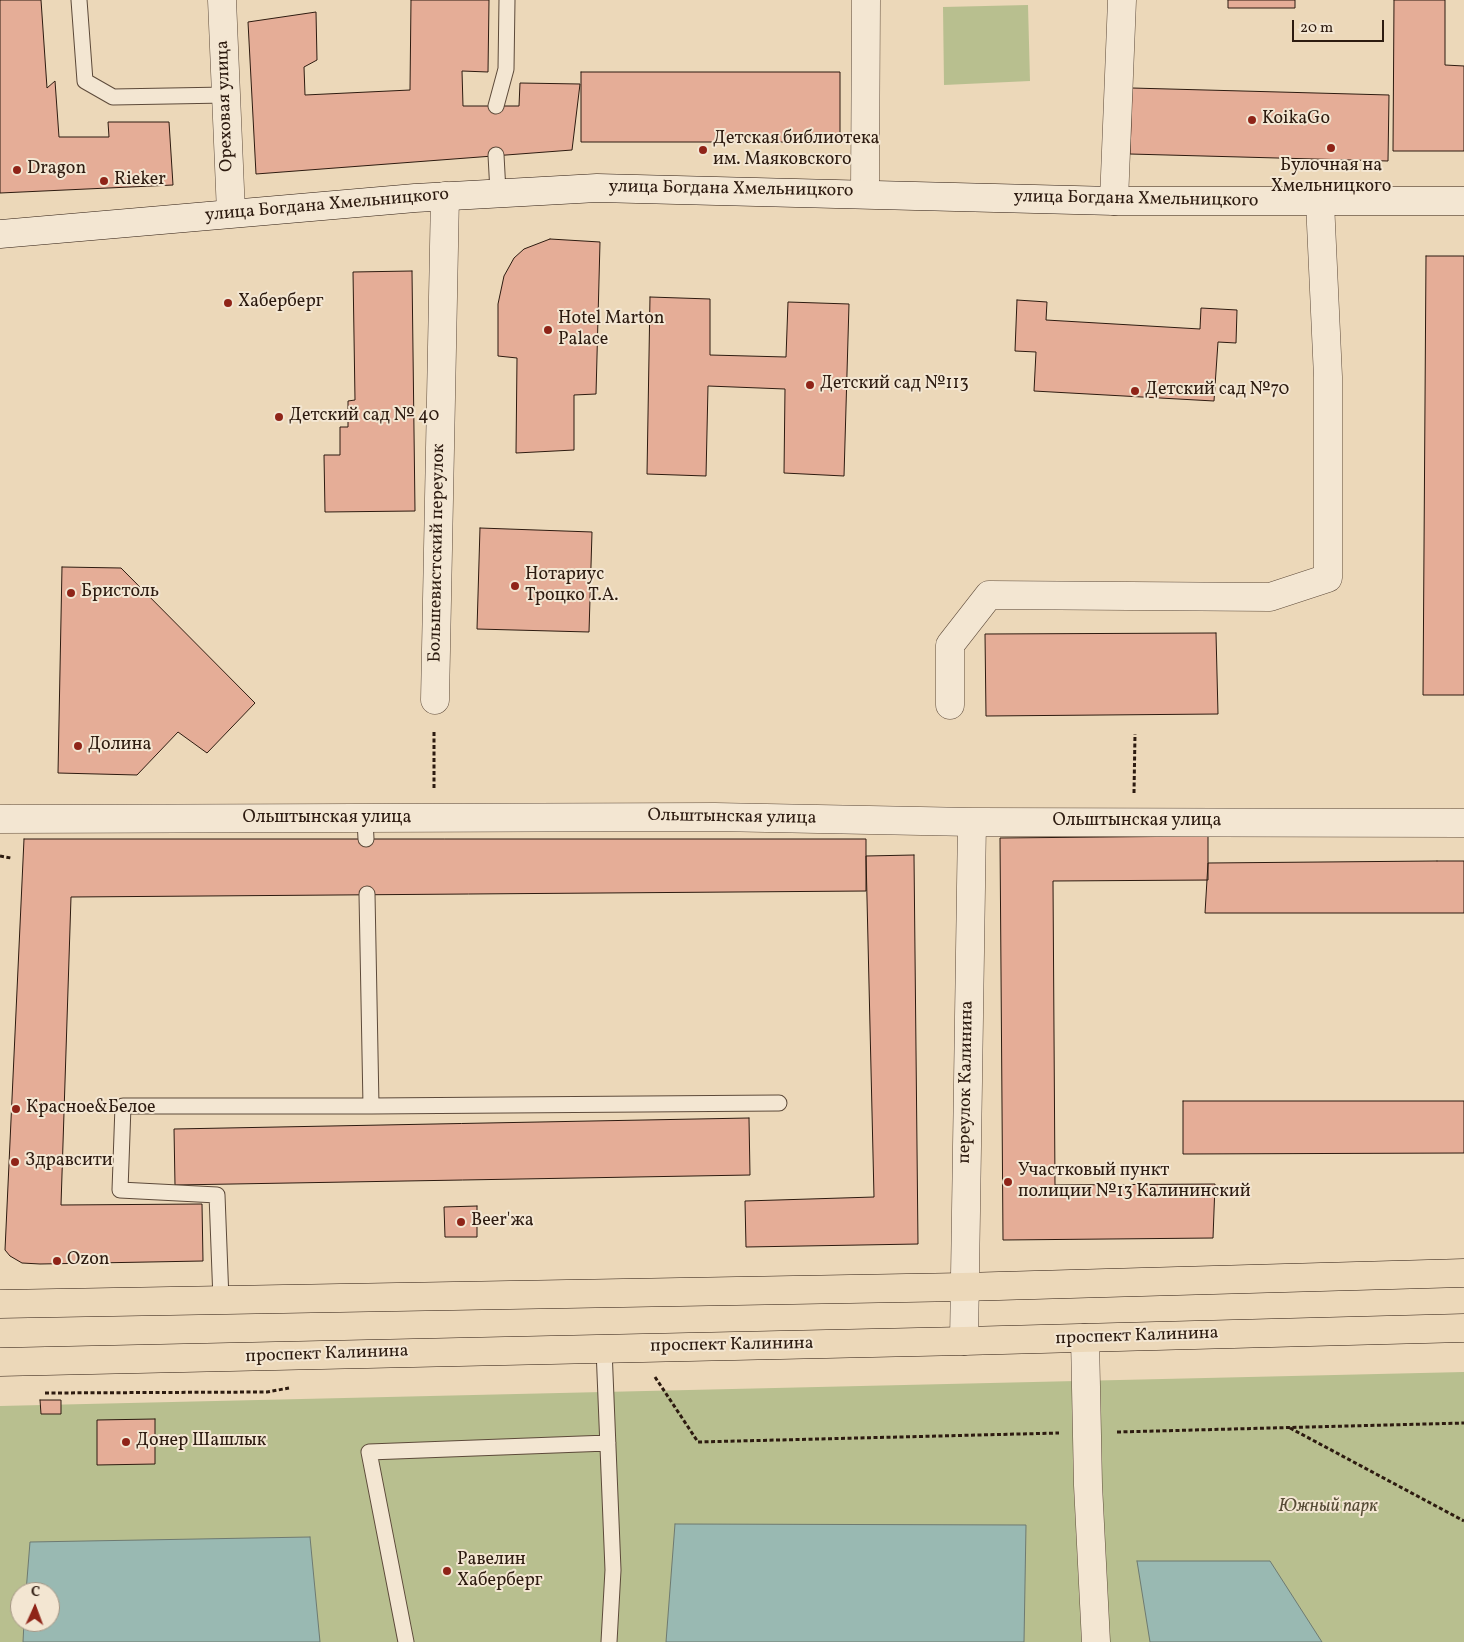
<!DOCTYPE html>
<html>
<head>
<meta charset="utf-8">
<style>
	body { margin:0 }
	#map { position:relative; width:1464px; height:1642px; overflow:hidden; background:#ecd8b9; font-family:Vollkorn,serif }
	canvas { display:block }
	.north { position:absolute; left:10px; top:1582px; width:50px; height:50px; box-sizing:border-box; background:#f3e6d2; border:1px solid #a49584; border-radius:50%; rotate:2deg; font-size:14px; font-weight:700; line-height:20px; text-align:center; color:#2d1b10 }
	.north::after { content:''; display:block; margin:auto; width:18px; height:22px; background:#8f2418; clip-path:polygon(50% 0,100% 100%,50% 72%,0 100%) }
	.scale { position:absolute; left:1292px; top:20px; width:92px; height:22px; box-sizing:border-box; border:2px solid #2d1b10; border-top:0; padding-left:6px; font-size:15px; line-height:18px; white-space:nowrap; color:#2d1b10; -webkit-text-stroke:4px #f3e6d2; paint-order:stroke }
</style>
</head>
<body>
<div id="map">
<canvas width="1464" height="1642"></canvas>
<div class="north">С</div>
<div class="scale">20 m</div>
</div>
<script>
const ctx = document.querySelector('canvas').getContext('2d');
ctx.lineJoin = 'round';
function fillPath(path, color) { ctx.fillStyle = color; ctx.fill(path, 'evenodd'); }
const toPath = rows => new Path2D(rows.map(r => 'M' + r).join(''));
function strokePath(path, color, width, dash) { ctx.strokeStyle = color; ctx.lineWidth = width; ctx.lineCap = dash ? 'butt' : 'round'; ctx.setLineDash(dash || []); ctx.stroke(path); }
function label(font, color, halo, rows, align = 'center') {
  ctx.font = font + ' Vollkorn,serif'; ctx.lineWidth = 4; ctx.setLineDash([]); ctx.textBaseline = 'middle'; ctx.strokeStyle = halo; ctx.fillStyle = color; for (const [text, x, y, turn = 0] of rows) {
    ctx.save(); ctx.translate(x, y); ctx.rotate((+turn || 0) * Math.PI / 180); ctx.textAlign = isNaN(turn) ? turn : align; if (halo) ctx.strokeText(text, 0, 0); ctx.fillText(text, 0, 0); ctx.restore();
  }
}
fillPath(toPath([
	[1028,5,1030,81,944,85,943,7],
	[1464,1372,1464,1642,0,1642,0,1406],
	[20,1592,50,1592,50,1622,20,1622]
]), '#b8bf8f');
const water = toPath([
	[675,1524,1026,1525,1024,1642,666,1642,675,1524],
	[310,1537,320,1642,23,1642,24,1622,50,1622,50,1592,26,1592,30,1542,310,1537],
	[1137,1561,1270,1561,1322,1642,1150,1642,1137,1561]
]);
fillPath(water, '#99b9b2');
strokePath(water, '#6e7a71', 1);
const building = toPath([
	[0,0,41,0,47,88,55,81,59,137,109,137,108,122,169,122,173,185,0,193,0,0],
	[411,0,489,0,488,72,462,71,463,106,519,106,520,83,580,84,572,150,256,174,248,22,316,12,317,60,304,67,305,95,410,90,411,0],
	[1228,0,1295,0,1295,8,1228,8,1228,0],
	[1394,0,1445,0,1445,65,1464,66,1464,151,1393,151,1394,0],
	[581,72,840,72,840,142,581,142,581,72],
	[1132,88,1389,95,1388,161,1130,154,1132,88],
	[550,239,600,242,596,394,574,395,574,450,516,453,517,358,498,356,498,304,504,276,514,258,524,249,550,239],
	[1426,256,1464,256,1464,695,1423,695,1426,256],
	[412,271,415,511,325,512,324,455,340,455,340,427,348,427,348,401,355,400,353,272,412,271],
	[650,297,710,299,710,355,786,357,788,302,849,304,844,476,784,473,785,389,708,386,706,476,647,474,650,297],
	[1017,300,1047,302,1046,320,1200,329,1201,308,1237,310,1236,343,1218,342,1214,401,1034,391,1036,352,1015,351,1017,300],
	[480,528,592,532,589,632,477,629,480,528],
	[62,567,121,568,255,703,207,753,178,732,137,775,58,773,62,567],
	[1216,633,1218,714,986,716,985,634,1216,633],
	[1208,836,1208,880,1053,881,1055,1185,1215,1184,1213,1238,1003,1240,1000,838,1208,836],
	[24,839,866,839,866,891,71,897,61,1205,202,1204,203,1261,40,1264,22,1263,10,1256,5,1250,24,839],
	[914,855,918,1244,746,1247,745,1201,874,1197,866,856,914,855],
	[1437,861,1464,861,1464,913,1205,913,1208,863,1437,861],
	[1183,1101,1464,1101,1464,1153,1183,1154,1183,1101],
	[749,1118,750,1175,175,1185,174,1129,749,1118],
	[477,1206,477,1237,445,1237,444,1207,477,1206],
	[40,1400,61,1400,61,1414,41,1414,40,1400],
	[155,1419,155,1464,97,1465,97,1420,155,1419]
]);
fillPath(building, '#e5ad97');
strokePath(building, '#2d1b10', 1);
const lane = toPath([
	[79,0,85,81,113,97,226,95],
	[496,106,506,69,507,0],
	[496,155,498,192],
	[365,820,366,839],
	[367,894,371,1106,779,1103],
	[221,1300,217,1195,120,1190,123,1106,371,1106],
	[604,1349,613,1570,609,1642],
	[406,1642,369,1452,608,1443]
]);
const street = toPath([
	[222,0,231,213],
	[865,193,866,0],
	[1114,201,1122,0],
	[435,700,445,196],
	[950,705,950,645,989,595,1270,597,1328,578,1328,377,1320,202],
	[0,819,715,817,972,822,1464,823],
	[1085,1338,1088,1485,1096,1642],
	[964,1341,972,822]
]);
const secondary = toPath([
	[0,234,415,198,597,188,1114,201,1464,201]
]);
const primary = toPath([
	[0,1304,963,1287,1464,1273],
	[0,1362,964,1341,1464,1328]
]);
strokePath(lane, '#5d4a3a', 17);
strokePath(street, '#5d4a3a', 29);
strokePath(secondary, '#2d1b10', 29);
strokePath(primary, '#2d1b10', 29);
strokePath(toPath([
	[434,788,434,730],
	[1134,793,1135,734],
	[0,856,11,858],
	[655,1377,698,1442,1059,1433],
	[45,1393,267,1392,289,1388],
	[1290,1428,1464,1521],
	[1117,1432,1464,1423]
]), '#2d1b10', 3, [4, 2.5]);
strokePath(lane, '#f3e6d2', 15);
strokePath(street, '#f3e6d2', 28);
strokePath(secondary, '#f3e6d2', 28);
strokePath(primary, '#ecd8b9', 28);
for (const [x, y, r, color] of [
	[1252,120,5,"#8f2418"],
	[1331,148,5,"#8f2418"],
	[703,150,5,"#8f2418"],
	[17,170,5,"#8f2418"],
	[104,181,5,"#8f2418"],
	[228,303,5,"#8f2418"],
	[548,330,5,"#8f2418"],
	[810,385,5,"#8f2418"],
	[1135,391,5,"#8f2418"],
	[279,417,5,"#8f2418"],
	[515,586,5,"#8f2418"],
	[71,593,5,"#8f2418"],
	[78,746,5,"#8f2418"],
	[16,1109,5,"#8f2418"],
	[15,1162,5,"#8f2418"],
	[1008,1182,5,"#8f2418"],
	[461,1222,5,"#8f2418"],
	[57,1261,5,"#8f2418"],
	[126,1442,5,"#8f2418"],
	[447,1571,5,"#8f2418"]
]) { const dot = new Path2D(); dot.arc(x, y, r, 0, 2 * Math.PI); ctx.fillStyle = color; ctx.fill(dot); strokePath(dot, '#f3e6d2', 2); }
label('18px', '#2d1b10', '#f3e6d2', [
	["Ореховая улица",226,106,-92],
	["улица Богдана Хмельницкого",731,190,1],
	["улица Богдана Хмельницкого",1136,200,1],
	["улица Богдана Хмельницкого",327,206,-5],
	["Большевистский переулок",438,553,-89],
	["Ольштынская улица",732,818,1],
	["Ольштынская улица",327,819],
	["Ольштынская улица",1137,822],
	["переулок Калинина",967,1082,-89],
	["проспект Калинина",1137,1337,-2],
	["проспект Калинина",732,1346,-1],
	["проспект Калинина",327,1355,-2]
]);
label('18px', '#2d1b10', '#f3e6d2', [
	["KoikaGo",1262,120],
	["Детская библиотека",713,140],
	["им. Маяковского",713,161],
	["Булочная на",1331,167,"center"],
	["Хмельницкого",1331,188,"center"],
	["Dragon",27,170],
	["Rieker",114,181],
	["Хаберберг",238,303],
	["Hotel Marton",558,320],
	["Palace",558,341],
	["Детский сад №113",820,385],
	["Детский сад №70",1145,391],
	["Детский сад № 40",289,417],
	["Нотариус",525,576],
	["Троцко Т.А.",525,597],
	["Бристоль",81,593],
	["Долина",88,746],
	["Красное&Белое",26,1109],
	["Здравсити",25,1162],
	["Участковый пункт",1018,1172],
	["полиции №13 Калининский",1018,1193],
	["Beer'жа",471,1222],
	["Ozon",67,1261],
	["Донер Шашлык",136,1442],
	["Равелин",457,1561],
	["Хаберберг",457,1582]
], 'left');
label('italic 18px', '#574c36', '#f3e6d2', [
	["Южный парк",1328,1508]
]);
</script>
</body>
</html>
